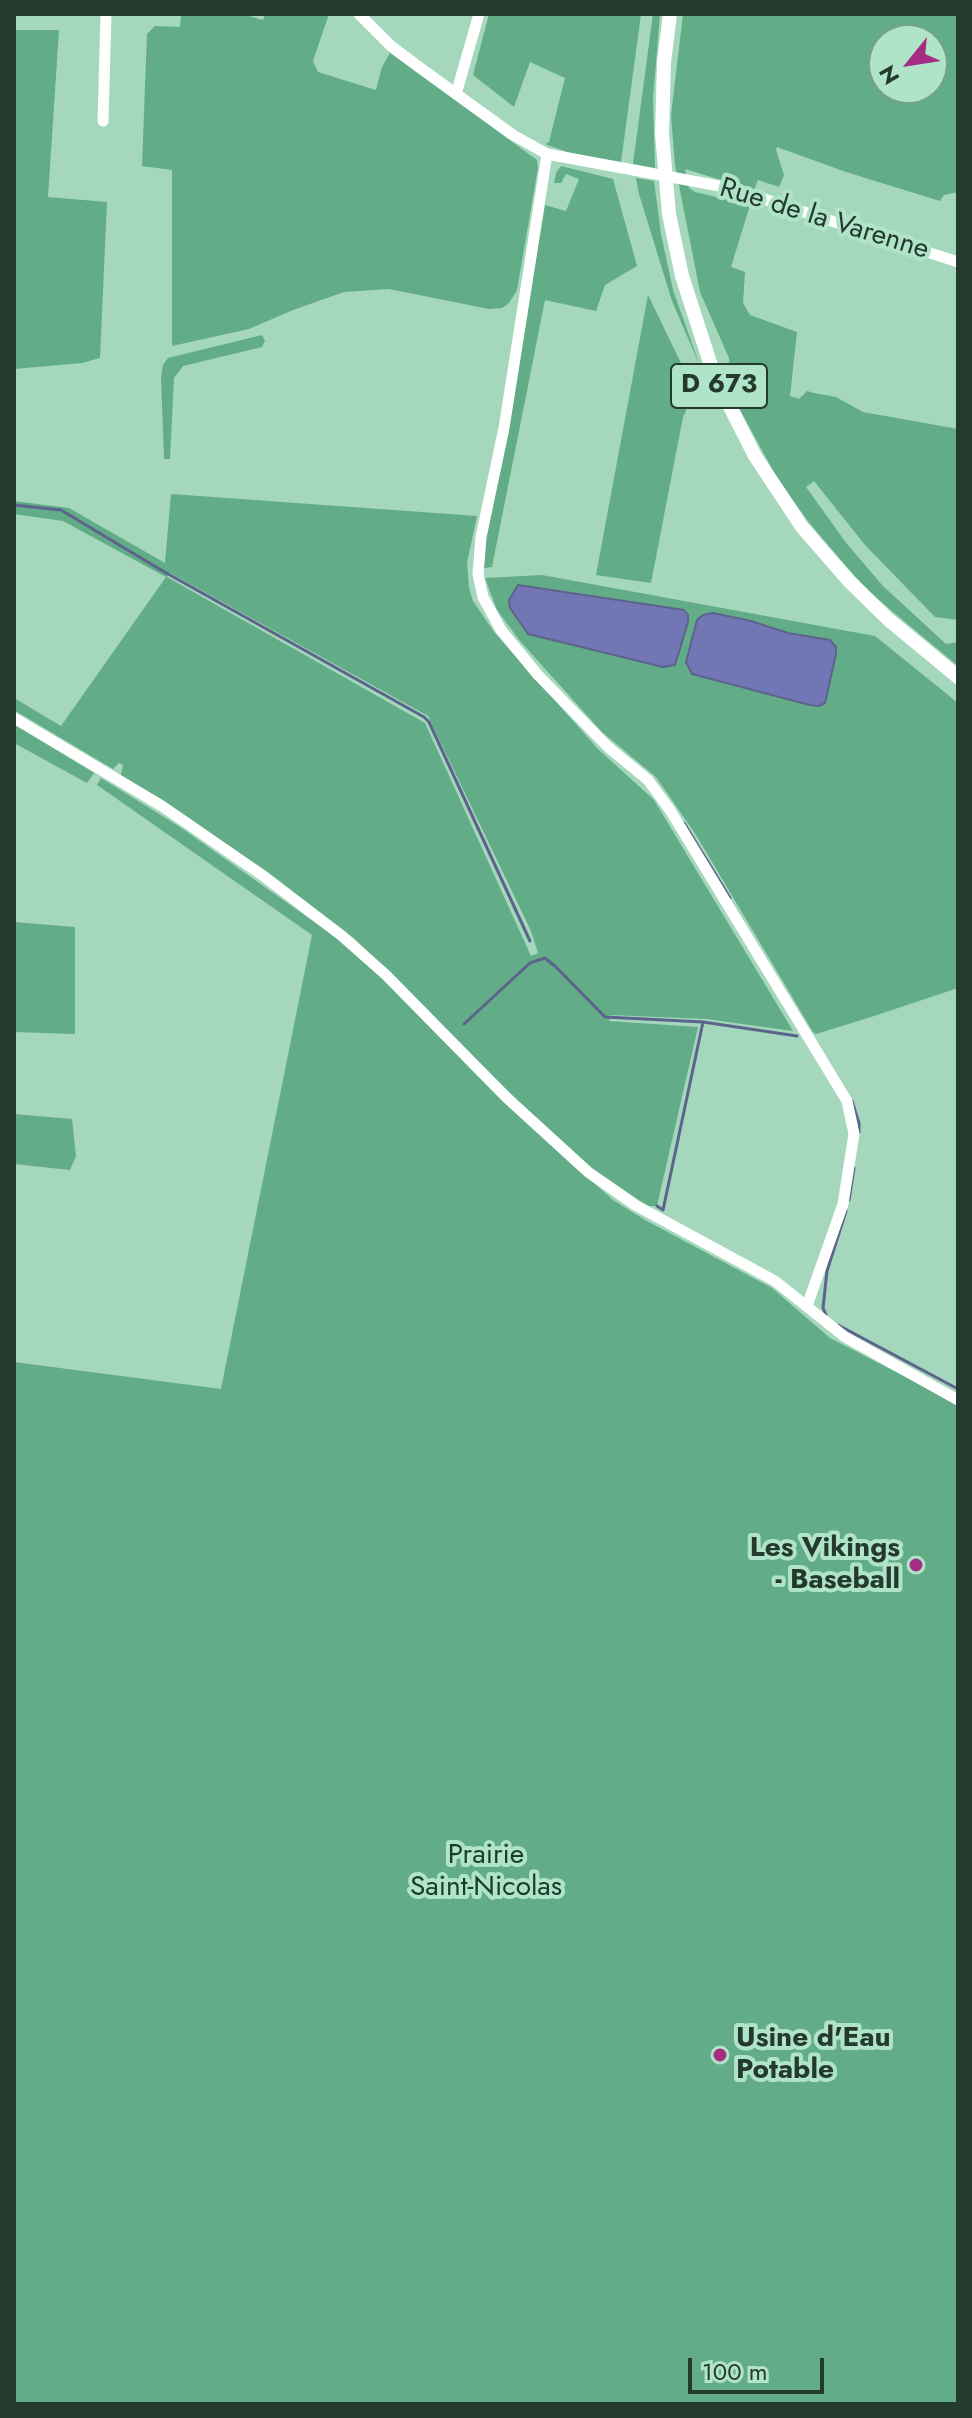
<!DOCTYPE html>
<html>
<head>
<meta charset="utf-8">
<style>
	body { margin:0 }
	#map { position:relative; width:972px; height:2418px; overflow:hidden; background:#a4d7bb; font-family:Jost,sans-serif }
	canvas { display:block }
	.frame { position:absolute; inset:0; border:16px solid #253a2f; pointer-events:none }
	.north { position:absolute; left:868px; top:24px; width:80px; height:80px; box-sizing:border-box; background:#b0e4c8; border:2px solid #78a08b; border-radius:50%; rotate:240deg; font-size:22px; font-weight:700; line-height:32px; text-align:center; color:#253a2f }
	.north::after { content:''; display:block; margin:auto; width:28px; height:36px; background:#a52d84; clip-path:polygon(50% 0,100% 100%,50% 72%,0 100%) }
	.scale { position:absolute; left:688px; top:2358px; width:136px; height:36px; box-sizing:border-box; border:4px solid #253a2f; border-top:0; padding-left:10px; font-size:24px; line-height:28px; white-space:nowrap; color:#253a2f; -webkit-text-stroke:6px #b0e4c8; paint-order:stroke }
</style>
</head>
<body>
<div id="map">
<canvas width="972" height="2418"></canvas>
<div class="frame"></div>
<div class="north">N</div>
<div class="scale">100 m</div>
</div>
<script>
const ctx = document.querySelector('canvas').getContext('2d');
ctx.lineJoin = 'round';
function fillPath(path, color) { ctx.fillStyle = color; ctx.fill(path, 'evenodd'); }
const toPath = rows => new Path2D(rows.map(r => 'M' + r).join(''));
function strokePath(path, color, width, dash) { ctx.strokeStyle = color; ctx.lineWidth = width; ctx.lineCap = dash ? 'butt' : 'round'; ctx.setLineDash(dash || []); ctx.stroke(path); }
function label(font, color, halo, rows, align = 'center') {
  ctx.font = font + ' Jost,sans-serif'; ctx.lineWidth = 8; ctx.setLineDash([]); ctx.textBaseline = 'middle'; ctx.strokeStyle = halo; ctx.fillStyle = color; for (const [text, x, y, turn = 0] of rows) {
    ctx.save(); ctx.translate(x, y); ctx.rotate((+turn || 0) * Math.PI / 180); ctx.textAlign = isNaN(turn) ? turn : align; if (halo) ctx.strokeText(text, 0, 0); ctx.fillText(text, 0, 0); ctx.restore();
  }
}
fillPath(toPath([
	[181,14,242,14,263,20,265,14,329,14,313,61,318,72,376,90,382,67,390,53,537,160,538,168,517,290,509,303,502,308,489,309,389,289,344,292,293,310,249,329,172,346,172,170,142,166,147,34,155,26,180,27],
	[489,14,641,14,621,162,581,157,545,144,549,142,565,78,530,62,514,107,473,75],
	[653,14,660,14,653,98,655,168,633,164],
	[683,14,958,14,958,192,944,195,940,201,846,172,777,147,776,150,784,175,779,187,758,180,754,190,685,169,689,188,695,192,750,205,731,267,745,272,743,303,750,315,797,332,790,396,799,399,807,391,814,393,836,397,863,412,958,429,958,620,935,617,865,545,814,481,806,487,847,544,883,586,946,644,958,642,958,666,868,591,839,558,807,520,776,476,739,408,731,384,729,358,700,292,675,165,671,116],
	[884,40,932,40,932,88,884,88],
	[14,30,59,30,48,197,107,202,100,358,82,363,14,369],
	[561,166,613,179,637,266,605,285,596,311,545,300,492,567,484,568,486,538,514,398,545,205,566,211,579,179,566,174,561,183,554,183,556,173],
	[636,178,654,181,661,234,673,290,700,366,672,301,639,194],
	[648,295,695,392,683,417,651,583,596,575],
	[262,335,265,341,262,347,183,366,174,378,170,459,164,459,161,377,163,365,168,358],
	[171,494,477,516,467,563,469,588,473,601,494,632,598,749,654,800,793,1031,706,1019,609,1015,611,1018,609,1021,698,1027,657,1206,648,1206,593,1169,518,1101,355,939,269,873,121,775,123,765,119,763,113,769,14,710,14,698,61,726,166,577,63,521,14,514,14,501,69,508,165,563],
	[170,573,428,716,531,931,538,953,531,956,425,723,167,577],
	[542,575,875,636,958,703,958,988,871,1017,816,1034,813,1032,696,835,656,777,602,732,520,641,497,610,485,578],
	[697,620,751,621,788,633],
	[14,724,94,773,87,783,14,743],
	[101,778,180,827,341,941,384,980,509,1107,613,1200,645,1220,772,1288,830,1338,958,1404,958,2404,14,2404,14,1362,221,1389,312,935,97,785],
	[14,922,75,927,75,1034,14,1032],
	[14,1114,72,1119,76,1156,70,1170,14,1164]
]), '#62ac87');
const water = toPath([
	[518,585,684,610,688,615,688,622,675,665,663,667,528,634,510,608,509,600,518,585],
	[713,613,751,621,788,633,830,640,836,647,836,654,825,703,819,706,810,705,692,674,686,662,697,620,703,615,713,613]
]);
fillPath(water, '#7376b5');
strokePath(water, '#5c648d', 2);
strokePath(toPath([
	[14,505,61,510,161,570,424,717,429,722,530,941],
	[684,823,730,898],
	[464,1024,530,963,545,958,556,967,605,1017,703,1022,797,1036],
	[852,1101,859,1123,859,1132],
	[849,1200,854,1168],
	[657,1206,663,1210,703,1022],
	[826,1315,823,1308,827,1271,846,1211],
	[838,1325,958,1389]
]), '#5c648d', 3);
strokePath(toPath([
	[359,14,391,46,419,67,513,135,547,154,730,188,958,262],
	[456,94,479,14],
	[103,121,106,14],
	[547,154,504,428,481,537,478,574,483,597,501,630,538,675,608,747,648,780,670,810,847,1101,854,1134,843,1204,807,1306],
	[14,718,162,806,262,875,342,936,386,975,506,1097,588,1172,635,1205,775,1281,845,1337,958,1400]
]), '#fff', 11);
strokePath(toPath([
	[670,14,664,62,662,134,669,214,682,276,714,375,755,456,802,527,849,581,889,620,958,677]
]), '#fff', 14);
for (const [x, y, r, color] of [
	[916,1565,8,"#a52d84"],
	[720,2055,8,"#a52d84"]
]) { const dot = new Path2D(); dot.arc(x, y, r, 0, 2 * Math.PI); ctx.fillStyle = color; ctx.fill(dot); strokePath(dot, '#b0e4c8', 3); }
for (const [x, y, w] of [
	[719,386,96]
]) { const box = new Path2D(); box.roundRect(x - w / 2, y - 22, w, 44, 6); ctx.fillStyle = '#b0e4c8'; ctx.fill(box); strokePath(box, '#253a2f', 2); }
label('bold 26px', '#253a2f', null, [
	["D 673",719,386]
]);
label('28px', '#253a2f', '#b0e4c8', [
	["Rue de la Varenne",824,220,17]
]);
label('bold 28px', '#253a2f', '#b0e4c8', [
	["Les Vikings",900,1549],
	["- Baseball",900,1581],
	["Usine d'Eau",736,2039,"left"],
	["Potable",736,2071,"left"]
], 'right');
label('28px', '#1a3c2c', '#b0e4c8', [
	["Prairie",486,1856],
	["Saint-Nicolas",486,1888]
]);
</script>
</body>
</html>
